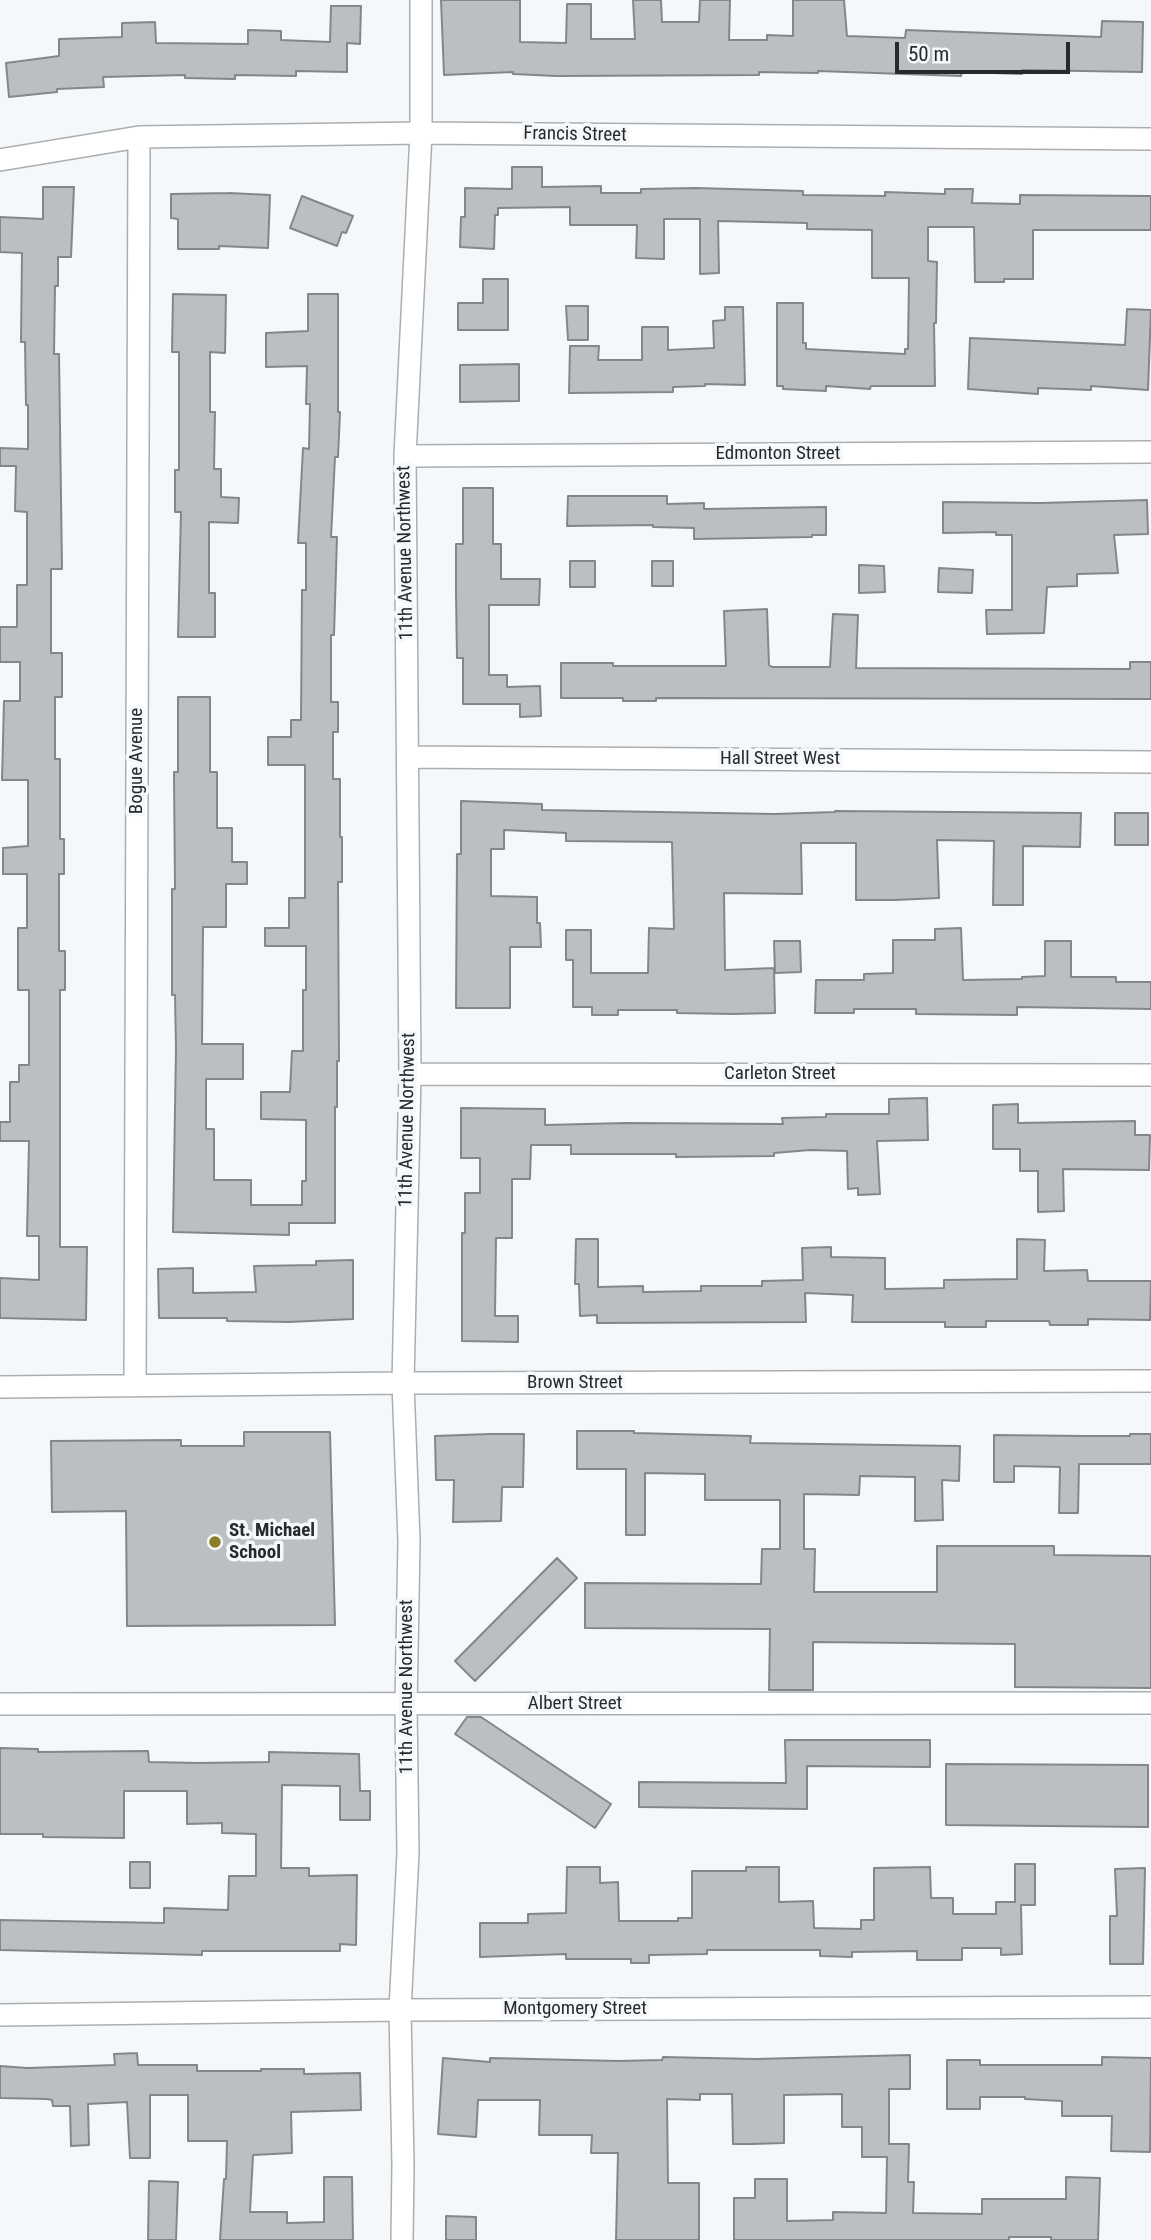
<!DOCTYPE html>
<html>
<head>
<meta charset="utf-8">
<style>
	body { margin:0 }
	#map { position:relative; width:1151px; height:2240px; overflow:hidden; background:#f5f8fb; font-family:"Roboto Condensed",sans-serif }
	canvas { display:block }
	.scale { position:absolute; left:895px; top:42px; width:175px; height:32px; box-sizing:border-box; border:4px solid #28292b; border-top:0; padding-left:9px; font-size:21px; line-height:24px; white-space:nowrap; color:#28292b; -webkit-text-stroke:5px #f5f8fb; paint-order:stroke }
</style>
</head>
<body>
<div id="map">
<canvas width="1151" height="2240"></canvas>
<div class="scale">50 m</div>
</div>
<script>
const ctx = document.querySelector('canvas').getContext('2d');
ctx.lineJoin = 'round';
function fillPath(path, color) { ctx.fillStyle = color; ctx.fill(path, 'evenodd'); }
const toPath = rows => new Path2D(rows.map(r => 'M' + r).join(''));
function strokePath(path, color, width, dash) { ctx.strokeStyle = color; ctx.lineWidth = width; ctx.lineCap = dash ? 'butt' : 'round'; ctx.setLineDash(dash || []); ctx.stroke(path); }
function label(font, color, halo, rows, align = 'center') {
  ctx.font = font + ' "Roboto Condensed",sans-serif'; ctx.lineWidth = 7; ctx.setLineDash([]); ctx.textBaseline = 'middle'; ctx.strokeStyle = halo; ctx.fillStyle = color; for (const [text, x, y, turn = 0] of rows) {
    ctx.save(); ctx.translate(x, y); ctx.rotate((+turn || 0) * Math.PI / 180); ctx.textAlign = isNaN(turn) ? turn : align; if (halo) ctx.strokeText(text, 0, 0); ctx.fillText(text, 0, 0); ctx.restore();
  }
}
const building = toPath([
	[441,0,520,0,520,42,566,43,567,4,591,4,591,39,635,39,633,0,661,0,662,22,699,22,700,0,730,0,729,40,767,40,767,35,793,36,793,0,844,0,847,36,905,38,906,30,1101,37,1102,21,1143,22,1142,72,1022,70,1022,74,962,72,961,76,818,71,818,73,759,72,759,75,556,76,513,74,513,72,444,75,441,0],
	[331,6,361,6,360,44,347,43,347,72,296,71,296,76,235,75,235,79,185,78,185,75,103,77,104,87,57,89,57,92,9,97,6,63,59,56,59,39,122,37,122,23,155,22,156,43,248,44,248,30,281,31,281,40,330,42,331,6],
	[512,167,542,167,542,187,601,186,601,193,641,193,641,189,696,188,803,191,803,195,885,196,885,192,945,194,945,189,973,189,972,203,1020,204,1020,195,1151,196,1151,230,1033,230,1033,279,1004,279,1004,282,975,282,974,227,928,227,928,261,937,262,936,323,934,323,935,386,871,386,870,389,826,386,826,391,783,389,783,386,777,386,777,303,803,303,803,343,806,343,806,349,905,354,905,349,908,349,909,278,872,278,872,230,807,229,807,223,718,221,719,273,700,274,700,219,664,219,664,259,636,258,637,225,570,225,570,207,498,208,498,215,495,215,494,249,460,247,461,217,465,217,465,188,512,189,512,167],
	[43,187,74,187,71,257,58,257,58,286,55,286,54,354,59,354,62,569,51,569,51,653,62,653,62,697,55,697,55,759,60,759,60,839,64,839,64,874,59,874,59,951,65,951,65,990,60,990,60,1247,87,1247,86,1320,0,1318,0,1278,39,1280,39,1236,27,1236,29,1141,0,1141,0,1122,10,1122,10,1082,19,1082,19,1065,29,1065,29,990,18,990,18,928,27,928,27,874,3,874,3,848,28,846,28,780,2,780,4,701,20,701,20,662,0,662,0,627,17,627,17,585,27,585,27,512,15,511,16,466,0,466,0,448,28,449,28,405,26,405,25,342,21,342,22,253,0,252,0,217,43,219,43,187],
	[229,193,270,195,268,248,219,246,219,249,178,249,178,219,171,218,171,194,229,193],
	[302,196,353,216,346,233,342,232,337,246,290,228,302,196],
	[483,279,508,279,508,330,458,330,458,303,483,303,483,279],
	[173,294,226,295,225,353,210,352,210,412,215,412,214,469,221,469,221,497,239,498,238,523,209,522,209,593,215,593,215,637,178,637,181,512,175,512,175,470,179,470,179,352,172,352,173,294],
	[308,294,338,294,338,412,340,412,338,457,335,457,331,537,337,537,334,635,331,635,331,702,338,702,338,732,333,732,333,779,340,779,340,837,342,837,342,882,338,882,339,1061,337,1061,337,1107,335,1107,335,1223,289,1223,289,1235,173,1232,176,1049,175,995,172,995,172,889,175,889,174,772,178,772,178,697,210,697,210,772,217,772,217,828,232,828,232,862,247,862,247,884,226,884,226,927,203,927,202,1044,243,1044,243,1079,206,1079,206,1129,214,1129,214,1180,251,1180,251,1205,302,1205,302,1181,306,1181,306,1120,261,1119,261,1092,290,1092,292,1051,303,1051,303,990,306,990,306,946,265,946,265,928,289,928,289,898,305,898,305,765,268,765,268,737,291,737,291,720,301,720,302,590,306,590,306,543,298,543,303,448,309,449,310,404,306,404,307,366,266,367,266,333,308,331,308,294],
	[566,306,588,306,588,340,568,340,566,306],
	[725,307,743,307,745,385,705,384,705,386,673,387,673,392,569,393,570,346,599,346,598,360,642,360,642,327,668,327,668,350,714,348,713,321,725,320,725,307],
	[1127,309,1151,310,1148,390,1091,386,1091,390,1038,388,1038,394,968,389,970,338,1125,345,1127,309],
	[519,364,519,401,460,402,460,365,519,364],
	[463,488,493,488,493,544,501,544,501,579,540,579,539,605,489,605,489,675,507,675,507,687,540,686,541,716,520,717,520,704,463,704,463,658,457,658,456,593,456,544,463,544,463,488],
	[568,496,667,496,667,504,704,503,704,509,826,507,826,535,812,535,812,537,694,539,694,528,653,527,653,525,567,526,568,496],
	[1147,500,1148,534,1114,535,1118,573,1077,574,1077,586,1047,587,1044,633,987,634,986,610,1012,610,1012,535,996,535,996,532,943,533,943,502,1041,503,1147,500],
	[570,561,595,561,595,587,570,587,570,561],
	[652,561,673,561,673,586,652,586,652,561],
	[859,565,884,566,885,592,859,593,859,565],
	[939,568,973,570,972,593,938,592,939,568],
	[767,609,769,665,772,667,830,667,833,614,858,615,856,668,1130,669,1130,662,1151,662,1151,699,656,698,656,701,623,701,623,698,561,698,561,663,613,663,613,666,726,666,724,611,767,609],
	[461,801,542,804,542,810,775,814,835,812,835,811,1081,813,1080,847,1023,846,1023,905,993,905,994,841,937,840,939,898,895,900,856,900,856,843,801,843,802,894,724,893,725,970,774,968,775,1013,734,1014,677,1013,677,1010,618,1010,618,1015,592,1015,592,1007,573,1007,573,960,566,960,566,930,591,930,591,973,648,973,649,928,674,929,672,842,566,841,566,833,504,830,504,849,491,849,491,896,537,897,537,923,540,923,541,947,510,947,510,1008,456,1008,457,854,461,854,461,801],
	[1115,813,1148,813,1148,845,1115,845,1115,813],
	[961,928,963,980,1022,979,1022,977,1045,976,1045,941,1071,941,1071,977,1116,977,1116,982,1151,982,1151,1009,1017,1007,1017,1015,916,1014,916,1009,854,1009,854,1013,815,1013,816,980,864,980,864,974,893,973,893,940,935,940,935,929,961,928],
	[774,941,800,941,801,972,775,973,774,941],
	[927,1098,928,1140,877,1141,880,1194,858,1195,858,1188,848,1189,847,1151,810,1150,774,1153,774,1156,676,1157,676,1154,571,1154,571,1145,531,1145,530,1179,512,1179,512,1238,496,1238,495,1316,518,1316,518,1342,462,1341,462,1233,465,1233,465,1193,480,1193,480,1158,461,1158,461,1108,545,1109,545,1125,626,1123,783,1124,782,1118,826,1117,826,1114,889,1114,889,1099,927,1098],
	[1018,1104,1018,1123,1135,1121,1135,1135,1150,1135,1149,1170,1063,1169,1064,1211,1038,1212,1038,1171,1020,1171,1020,1149,993,1149,993,1105,1018,1104],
	[576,1239,598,1239,598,1287,643,1286,643,1292,701,1291,701,1286,762,1286,762,1281,803,1280,802,1248,831,1247,831,1257,885,1258,885,1289,944,1288,944,1280,1017,1279,1017,1239,1045,1240,1044,1271,1087,1270,1088,1281,1151,1281,1150,1320,1088,1319,1088,1325,1050,1325,1049,1321,986,1321,986,1327,945,1327,945,1322,852,1322,853,1295,805,1293,806,1322,597,1323,597,1315,580,1316,579,1284,575,1284,576,1239],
	[353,1260,353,1319,289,1322,227,1321,227,1318,159,1318,158,1269,193,1268,193,1293,256,1292,254,1266,316,1265,316,1261,353,1260],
	[577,1431,634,1431,634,1433,751,1436,750,1443,960,1446,959,1481,942,1480,943,1520,915,1521,915,1477,860,1476,859,1495,804,1494,804,1549,815,1549,814,1592,937,1592,937,1546,1054,1546,1054,1555,1151,1556,1151,1688,1015,1687,1015,1644,813,1642,813,1690,769,1690,770,1629,585,1628,585,1583,761,1584,762,1549,780,1549,780,1500,705,1500,705,1474,645,1473,645,1535,626,1535,626,1469,577,1469,577,1431],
	[244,1432,330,1432,335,1625,127,1626,126,1511,52,1512,51,1441,181,1440,181,1446,244,1446,244,1432],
	[490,1434,524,1434,523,1487,502,1487,501,1521,453,1522,454,1480,436,1480,435,1436,490,1434],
	[1130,1434,1151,1434,1151,1464,1079,1464,1078,1513,1059,1513,1060,1467,1014,1466,1014,1482,994,1482,994,1435,1085,1436,1130,1436,1130,1434],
	[557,1558,577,1578,475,1681,455,1661,557,1558],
	[467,1717,481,1717,611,1804,595,1828,455,1734,467,1717],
	[785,1740,930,1740,930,1767,807,1766,807,1809,639,1807,639,1782,786,1783,785,1740],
	[0,1748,38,1749,38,1752,148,1751,149,1762,199,1763,269,1762,269,1752,359,1754,360,1791,370,1791,370,1820,340,1820,340,1786,282,1785,281,1868,309,1868,309,1876,357,1875,356,1945,340,1944,340,1951,202,1951,202,1955,0,1950,0,1920,164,1923,164,1908,228,1910,229,1876,256,1876,256,1834,222,1833,222,1823,187,1824,187,1791,124,1791,124,1838,43,1837,43,1834,0,1834,0,1748],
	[946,1764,1148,1765,1148,1827,946,1825,946,1764],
	[130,1862,150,1862,150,1888,130,1888,130,1862],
	[1015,1864,1035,1864,1035,1905,1021,1905,1022,1954,1001,1955,1001,1948,962,1948,962,1960,917,1960,917,1951,852,1952,852,1957,820,1956,820,1950,707,1950,707,1954,649,1955,649,1963,631,1963,631,1959,566,1959,566,1954,480,1957,480,1923,528,1923,528,1914,566,1913,567,1867,600,1867,600,1883,618,1882,619,1921,678,1921,678,1918,692,1918,692,1871,746,1871,746,1867,779,1867,779,1902,813,1901,814,1928,861,1929,861,1920,874,1920,874,1868,930,1867,931,1898,953,1898,953,1914,996,1914,996,1902,1015,1902,1015,1864],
	[1145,1868,1143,1964,1110,1964,1110,1916,1117,1916,1115,1869,1145,1868],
	[137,2053,138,2065,197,2065,197,2071,261,2071,261,2069,304,2069,304,2074,360,2073,361,2110,291,2112,292,2153,253,2155,250,2212,287,2212,287,2223,324,2222,324,2177,352,2177,353,2240,220,2240,224,2179,226,2179,227,2141,188,2141,188,2095,150,2095,150,2158,130,2158,127,2102,88,2104,89,2145,71,2146,70,2106,53,2106,52,2100,47,2099,0,2098,0,2066,27,2068,115,2065,114,2054,137,2053],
	[910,2055,910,2089,889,2089,889,2144,909,2144,908,2182,914,2182,913,2213,982,2214,982,2199,1066,2199,1066,2177,1100,2178,1098,2240,1051,2240,1051,2237,1009,2237,1009,2240,734,2240,734,2198,755,2198,755,2179,787,2179,787,2221,833,2220,833,2212,886,2213,887,2157,862,2157,862,2127,842,2127,842,2094,784,2095,784,2143,752,2144,733,2144,732,2094,700,2094,700,2100,667,2099,668,2183,699,2183,699,2240,616,2240,618,2153,591,2153,592,2135,539,2135,540,2100,478,2100,476,2137,438,2134,443,2058,490,2062,490,2058,618,2061,662,2060,663,2057,755,2059,910,2055],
	[1102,2057,1151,2058,1150,2152,1111,2151,1112,2116,1062,2116,1062,2101,1025,2099,1025,2097,980,2097,980,2109,947,2109,947,2060,980,2060,980,2065,1102,2065,1102,2057],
	[149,2181,178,2182,176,2240,148,2240,149,2181],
	[446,2216,476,2217,476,2240,446,2240,446,2216]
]);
fillPath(building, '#bcbfc2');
strokePath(building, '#84878a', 2);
const street = toPath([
	[0,160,139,137,421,133,1151,139],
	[405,456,1151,452],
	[408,757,1151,762],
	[410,1074,1151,1075],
	[135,1386,139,137],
	[0,1387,403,1383,1151,1381],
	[0,1704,1151,1703],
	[0,2015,400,2010,1151,2007],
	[402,2240,403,2166,400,2010,408,1853,406,1705,409,1541,403,1383,410,1074,405,456,421,133,421,0]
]);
strokePath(street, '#abaeb1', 24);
strokePath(street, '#fff', 21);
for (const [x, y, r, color] of [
	[215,1542,7,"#8c7e25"]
]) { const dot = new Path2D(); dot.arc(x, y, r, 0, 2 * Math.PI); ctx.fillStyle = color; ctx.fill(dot); strokePath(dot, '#f5f8fb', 2.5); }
label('19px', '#28292b', '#f5f8fb', [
	["Francis Street",575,135,1],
	["Edmonton Street",778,454],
	["11th Avenue Northwest",406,553,-91],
	["Hall Street West",780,759],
	["Bogue Avenue",137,761,-90],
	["Carleton Street",780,1074],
	["11th Avenue Northwest",408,1120,-89],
	["Brown Street",575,1383],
	["11th Avenue Northwest",407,1687,-90],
	["Albert Street",575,1704],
	["Montgomery Street",575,2009]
]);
label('bold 19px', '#28292b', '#f5f8fb', [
	["St. Michael",229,1531],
	["School",229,1553]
], 'left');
</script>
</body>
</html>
